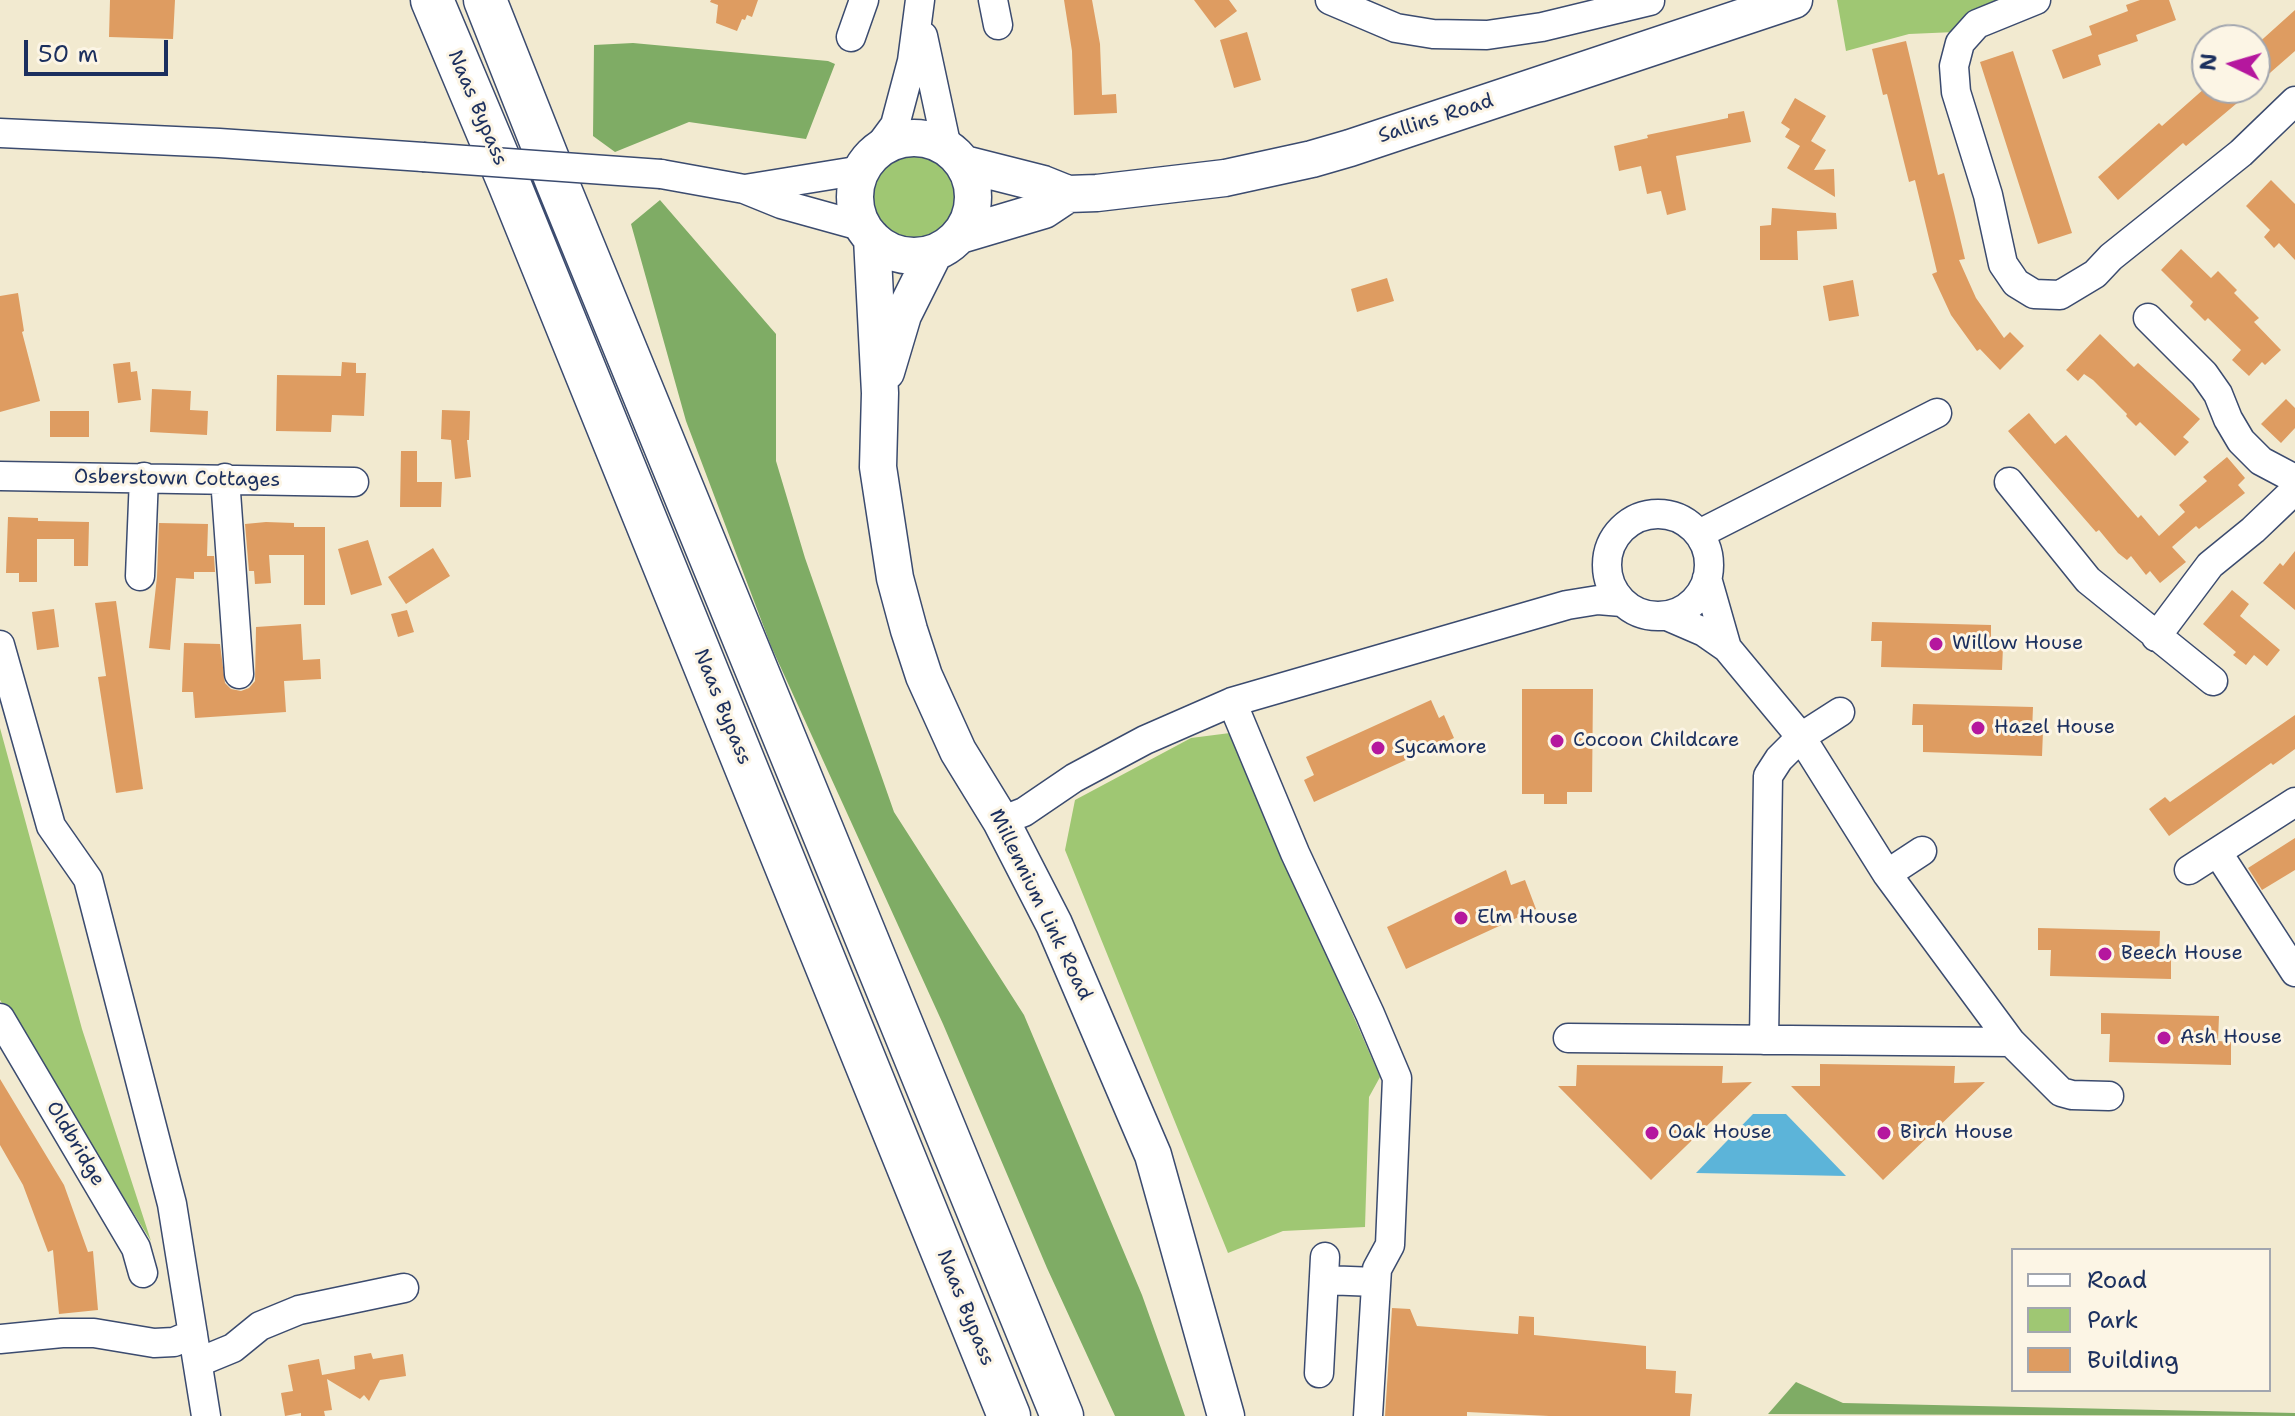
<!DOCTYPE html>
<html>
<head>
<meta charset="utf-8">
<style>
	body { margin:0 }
	#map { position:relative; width:2295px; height:1416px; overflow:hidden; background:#f2ead0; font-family:"Shantell Sans",sans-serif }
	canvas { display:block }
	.legend { position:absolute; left:2011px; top:1248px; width:260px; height:144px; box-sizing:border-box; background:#fcf5e5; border:2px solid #a2a6af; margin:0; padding:10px 14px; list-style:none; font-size:24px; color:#1b2f5e }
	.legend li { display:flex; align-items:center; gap:16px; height:40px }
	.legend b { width:40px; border:2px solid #a2a6af }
	.north { position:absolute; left:2191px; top:24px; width:80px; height:80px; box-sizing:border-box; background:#fcf5e5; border:2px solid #a2a6af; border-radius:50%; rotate:275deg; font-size:22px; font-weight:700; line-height:32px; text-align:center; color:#1b2f5e }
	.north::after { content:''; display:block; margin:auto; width:28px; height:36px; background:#b5179e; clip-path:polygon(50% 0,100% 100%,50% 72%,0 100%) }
	.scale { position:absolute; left:24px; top:40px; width:144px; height:36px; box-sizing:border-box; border:4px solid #1b2f5e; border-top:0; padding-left:10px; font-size:24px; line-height:28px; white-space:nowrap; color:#1b2f5e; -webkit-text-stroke:6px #fcf5e5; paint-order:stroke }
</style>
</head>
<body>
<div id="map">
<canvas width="2295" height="1416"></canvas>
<ul class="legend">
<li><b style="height:10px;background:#fff"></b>Road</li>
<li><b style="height:22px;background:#9fc773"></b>Park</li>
<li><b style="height:22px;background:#de9c61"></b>Building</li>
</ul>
<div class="north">N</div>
<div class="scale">50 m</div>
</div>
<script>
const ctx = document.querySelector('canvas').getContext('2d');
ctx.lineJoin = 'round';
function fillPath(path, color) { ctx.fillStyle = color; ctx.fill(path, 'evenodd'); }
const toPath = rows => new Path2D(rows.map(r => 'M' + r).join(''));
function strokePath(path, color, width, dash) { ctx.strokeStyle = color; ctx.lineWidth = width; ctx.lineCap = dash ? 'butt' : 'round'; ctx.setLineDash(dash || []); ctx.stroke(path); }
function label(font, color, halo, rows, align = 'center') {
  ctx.font = font + ' "Shantell Sans",sans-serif'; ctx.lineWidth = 6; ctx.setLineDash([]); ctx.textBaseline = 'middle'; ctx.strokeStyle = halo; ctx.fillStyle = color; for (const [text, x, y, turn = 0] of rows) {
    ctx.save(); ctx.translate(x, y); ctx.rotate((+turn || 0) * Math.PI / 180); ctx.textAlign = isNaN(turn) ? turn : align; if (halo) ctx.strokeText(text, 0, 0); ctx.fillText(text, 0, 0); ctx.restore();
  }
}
fillPath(toPath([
	[1837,0,2007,0,1955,32,1909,34,1846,51],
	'868 196a47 47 0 1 1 94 0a47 47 0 1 1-94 0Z',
	[0,728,82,1029,151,1241,0,1000],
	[1230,733,1380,1077,1369,1097,1365,1227,1283,1231,1228,1253,1065,850,1075,800,1191,738]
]), '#9fc773');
fillPath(toPath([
	[633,43,828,61,835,64,806,139,689,122,615,152,593,136,594,45],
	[660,200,776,334,776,461,805,558,894,812,1024,1015,1142,1295,1185,1416,1115,1416,1047,1268,943,1024,771,646,686,421,631,224],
	[1796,1382,1843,1403,2295,1413,2295,1416,1768,1414]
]), '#7fac65');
fillPath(toPath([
	[1753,1114,1786,1114,1846,1176,1696,1173]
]), '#5cb4d9');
fillPath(toPath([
	[110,0,175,0,173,39,109,37],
	[711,0,758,0,752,17,747,15,745,20,742,19,737,31,716,23,718,5,710,2],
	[1064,0,1092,0,1100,44,1102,95,1116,94,1117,113,1074,115,1072,51],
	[1194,0,1229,0,1237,11,1215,28],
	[2140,0,2169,0,2176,20,2136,35,2138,41,2098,55,2101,65,2063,79,2052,50,2092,35,2089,26,2128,11,2126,5],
	[2295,10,2295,51,2255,86,2255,46],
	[1247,32,1261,80,1234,88,1220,40],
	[1906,41,1938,175,1944,173,1954,213,1965,259,1959,260,1976,298,2004,338,2010,332,2024,346,2000,370,1980,349,1977,351,1951,315,1932,274,1937,272,1915,180,1909,182,1887,94,1883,95,1872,49],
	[2013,51,2072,233,2038,244,1980,62],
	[2205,88,2255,88,2186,146,2183,143,2118,200,2098,177,2159,123,2162,126],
	[1795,98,1826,116,1811,141,1826,150,1814,170,1834,169,1835,197,1787,168,1800,146,1785,137,1790,129,1781,123],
	[1744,111,1751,142,1676,156,1686,210,1667,215,1661,191,1647,194,1641,166,1619,171,1614,146,1648,138,1647,135,1728,118,1728,114],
	[2271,180,2295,204,2295,260,2279,243,2274,248,2264,237,2270,230,2246,206],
	[1772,208,1836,213,1837,229,1797,231,1798,260,1760,260,1760,226,1771,225],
	[2181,249,2211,278,2218,271,2237,290,2234,293,2259,318,2254,322,2281,350,2265,365,2262,362,2249,376,2232,360,2241,350,2208,318,2205,321,2190,306,2193,302,2161,270],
	[1387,278,1394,301,1357,312,1351,289],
	[1853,280,1859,316,1829,321,1823,286],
	[18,293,24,331,22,332,40,401,0,412,0,296],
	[2100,334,2134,367,2138,363,2200,419,2183,437,2189,442,2175,456,2140,422,2136,426,2126,416,2127,414,2093,380,2084,374,2078,381,2066,370],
	[130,362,131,372,137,371,141,400,118,403,113,364],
	[342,362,356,363,356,373,366,373,364,416,332,415,331,432,276,431,277,375,341,376],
	[152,389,191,391,190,410,208,411,207,435,150,432],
	[2286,399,2295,408,2295,428,2281,443,2261,424],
	[442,410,470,411,469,440,467,440,471,477,455,479,451,440,441,439],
	[50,411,89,411,89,437,50,437],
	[2029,413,2055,444,2066,435,2138,518,2141,515,2159,536,2185,512,2179,505,2207,481,2203,477,2227,457,2245,478,2238,485,2245,493,2199,529,2196,526,2172,547,2186,562,2160,583,2150,571,2146,575,2131,556,2127,560,2118,553,2099,530,2096,532,2008,431],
	[401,451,417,451,417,482,442,482,441,507,400,507],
	[8,517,38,518,38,521,89,522,88,566,74,566,74,539,37,539,37,582,19,582,19,573,6,573],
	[266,522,294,523,294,527,325,527,325,605,304,605,304,555,269,555,271,583,255,584,254,571,249,571,245,524],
	[159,523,208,524,207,556,214,556,215,572,194,572,194,579,176,578,170,650,149,648,157,577],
	[368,540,382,585,351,595,338,549],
	[433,548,450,576,406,604,388,577],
	[2295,551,2295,610,2263,583,2280,563,2283,566],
	[2232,590,2249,604,2240,616,2280,650,2267,666,2254,655,2246,665,2233,655,2236,652,2203,624],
	[116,601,143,789,116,793,98,677,106,676,95,603],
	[54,609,59,647,37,650,32,612],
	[407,610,414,632,398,637,391,614],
	[1872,622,1991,625,1991,647,2003,647,2002,670,1881,667,1882,641,1871,641],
	[301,624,303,660,320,659,321,679,284,681,286,712,195,718,193,692,182,692,184,643,220,644,225,683,231,689,241,691,249,688,255,681,256,627],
	[1522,689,1593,689,1592,792,1567,792,1567,804,1544,804,1544,794,1522,794],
	[1431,700,1439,718,1444,715,1454,738,1314,802,1304,780,1314,775,1306,757],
	[1913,704,2033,707,2032,731,2043,731,2042,756,1923,752,1923,725,1912,725],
	[2295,715,2295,749,2273,765,2271,763,2169,836,2149,809,2165,797,2170,802],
	[2295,838,2295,870,2262,890,2248,868],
	[1506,870,1511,885,1525,880,1536,909,1406,969,1387,927],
	[2038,928,2160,931,2159,958,2171,958,2171,979,2050,976,2051,950,2038,950],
	[2101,1013,2219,1016,2218,1041,2231,1042,2231,1065,2109,1062,2110,1034,2101,1034],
	[1820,1064,1955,1066,1954,1083,1985,1082,1883,1180,1791,1086,1820,1086],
	[1577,1065,1723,1066,1722,1083,1752,1082,1651,1180,1558,1086,1576,1086],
	[0,1079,64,1185,88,1252,93,1251,98,1310,59,1314,53,1250,48,1252,23,1185,0,1145],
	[1392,1308,1410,1309,1417,1326,1518,1334,1519,1316,1534,1317,1534,1335,1646,1346,1646,1369,1676,1371,1675,1393,1692,1394,1690,1416,1549,1416,1467,1412,1467,1416,1385,1416],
	[371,1353,373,1359,403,1354,406,1376,380,1380,369,1401,364,1395,360,1399,327,1379,332,1410,324,1411,325,1416,301,1416,301,1413,285,1416,281,1393,293,1391,288,1365,319,1359,322,1375,355,1369,354,1356]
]), '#de9c61');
const minor = toPath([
	[993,0,998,25],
	[1330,0,1396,28,1433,34,1487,35,1542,27,1650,1],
	[2036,0,1977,24,1960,43,1954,66,1956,92,1988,195,2003,264,2016,283,2034,294,2060,295,2095,274,2111,257,2241,153,2295,101],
	[923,36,947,148],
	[851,37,864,0],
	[0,133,219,143,423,157],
	[872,156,895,125,912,61,920,0],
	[661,174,744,189,781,204,864,227],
	[745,189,862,170],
	[2148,318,2204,374,2218,394,2228,419,2241,441,2261,461,2295,479],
	[0,476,354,482],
	[225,478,239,674],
	[2009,482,2088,580,2213,681],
	'1607 565a51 51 0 1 1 102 0a51 51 0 1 1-102 0Z',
	[1699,534,1937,413],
	[140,576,144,477],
	[1707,578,1727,648],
	[1667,616,1704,632,1727,648,1801,737,1887,874,2011,1042,2061,1092,2072,1095,2109,1096],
	[2156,637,2210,565,2253,530,2295,490],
	[0,645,51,826,88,879,172,1204,206,1416],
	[1232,702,1295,853,1370,1014,1397,1078,1390,1245,1377,1269,1368,1416],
	[1001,821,1024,812,1074,778,1145,740,1232,702,1567,605,1598,600,1622,602],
	[2218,853,2295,972],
	[2189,870,2295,802],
	[1887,874,1922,851],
	[0,1018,136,1248,143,1273],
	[1568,1038,2011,1042],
	[1764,1040,1768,776,1779,759,1801,737,1840,712],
	[1324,1280,1376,1282],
	[0,1339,62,1333,94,1333,154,1343,174,1342,193,1334],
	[199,1362,233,1348,260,1326,299,1310,404,1288],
	[1319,1373,1325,1257]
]);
const major = toPath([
	'855 197a59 59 0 1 1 118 0a59 59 0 1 1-118 0Z',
	[964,164,1043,184,1068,194,1097,193,1225,178,1312,159,1350,148,1794,0],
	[960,235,1044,210,1068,194],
	[872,238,880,393,878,467,895,578,909,630,924,676,958,751,1001,821,1054,924,1153,1155,1226,1416],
	[886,372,903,315,934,253]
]);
const highway = toPath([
	[432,0,509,183,1009,1416],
	[485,0,557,182,1062,1416]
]);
strokePath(minor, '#3b4b6f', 31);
strokePath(major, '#3b4b6f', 39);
strokePath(highway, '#3b4b6f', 45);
strokePath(minor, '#fff', 28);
strokePath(major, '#fff', 36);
strokePath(highway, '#fff', 42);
const minorBridge = toPath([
	[423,157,661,174]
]);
strokePath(minorBridge, '#3b4b6f', 31, []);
strokePath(minorBridge, '#fff', 28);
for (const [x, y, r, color] of [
	[1936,644,8,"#b5179e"],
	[1978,728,8,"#b5179e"],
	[1557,741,8,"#b5179e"],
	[1378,748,8,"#b5179e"],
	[1461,918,8,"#b5179e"],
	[2105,954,8,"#b5179e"],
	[2164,1038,8,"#b5179e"],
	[1652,1133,8,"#b5179e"],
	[1884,1133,8,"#b5179e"]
]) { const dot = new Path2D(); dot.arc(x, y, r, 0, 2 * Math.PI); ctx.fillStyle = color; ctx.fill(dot); strokePath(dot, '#fcf5e5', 3); }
label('20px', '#1b2f5e', '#fcf5e5', [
	["Naas Bypass",477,108,67],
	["Sallins Road",1436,119,-18],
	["Osberstown Cottages",177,479,1],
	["Naas Bypass",722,707,68],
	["Millennium Link Road",1040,905,64],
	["Oldbridge",75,1144,59],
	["Naas Bypass",965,1308,68]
]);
label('20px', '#1b2f5e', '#fcf5e5', [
	["Willow House",1952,644],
	["Hazel House",1994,728],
	["Cocoon Childcare",1573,741],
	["Sycamore",1394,748],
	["Elm House",1477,918],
	["Beech House",2121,954],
	["Ash House",2180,1038],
	["Oak House",1668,1133],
	["Birch House",1900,1133]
], 'left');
</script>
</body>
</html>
